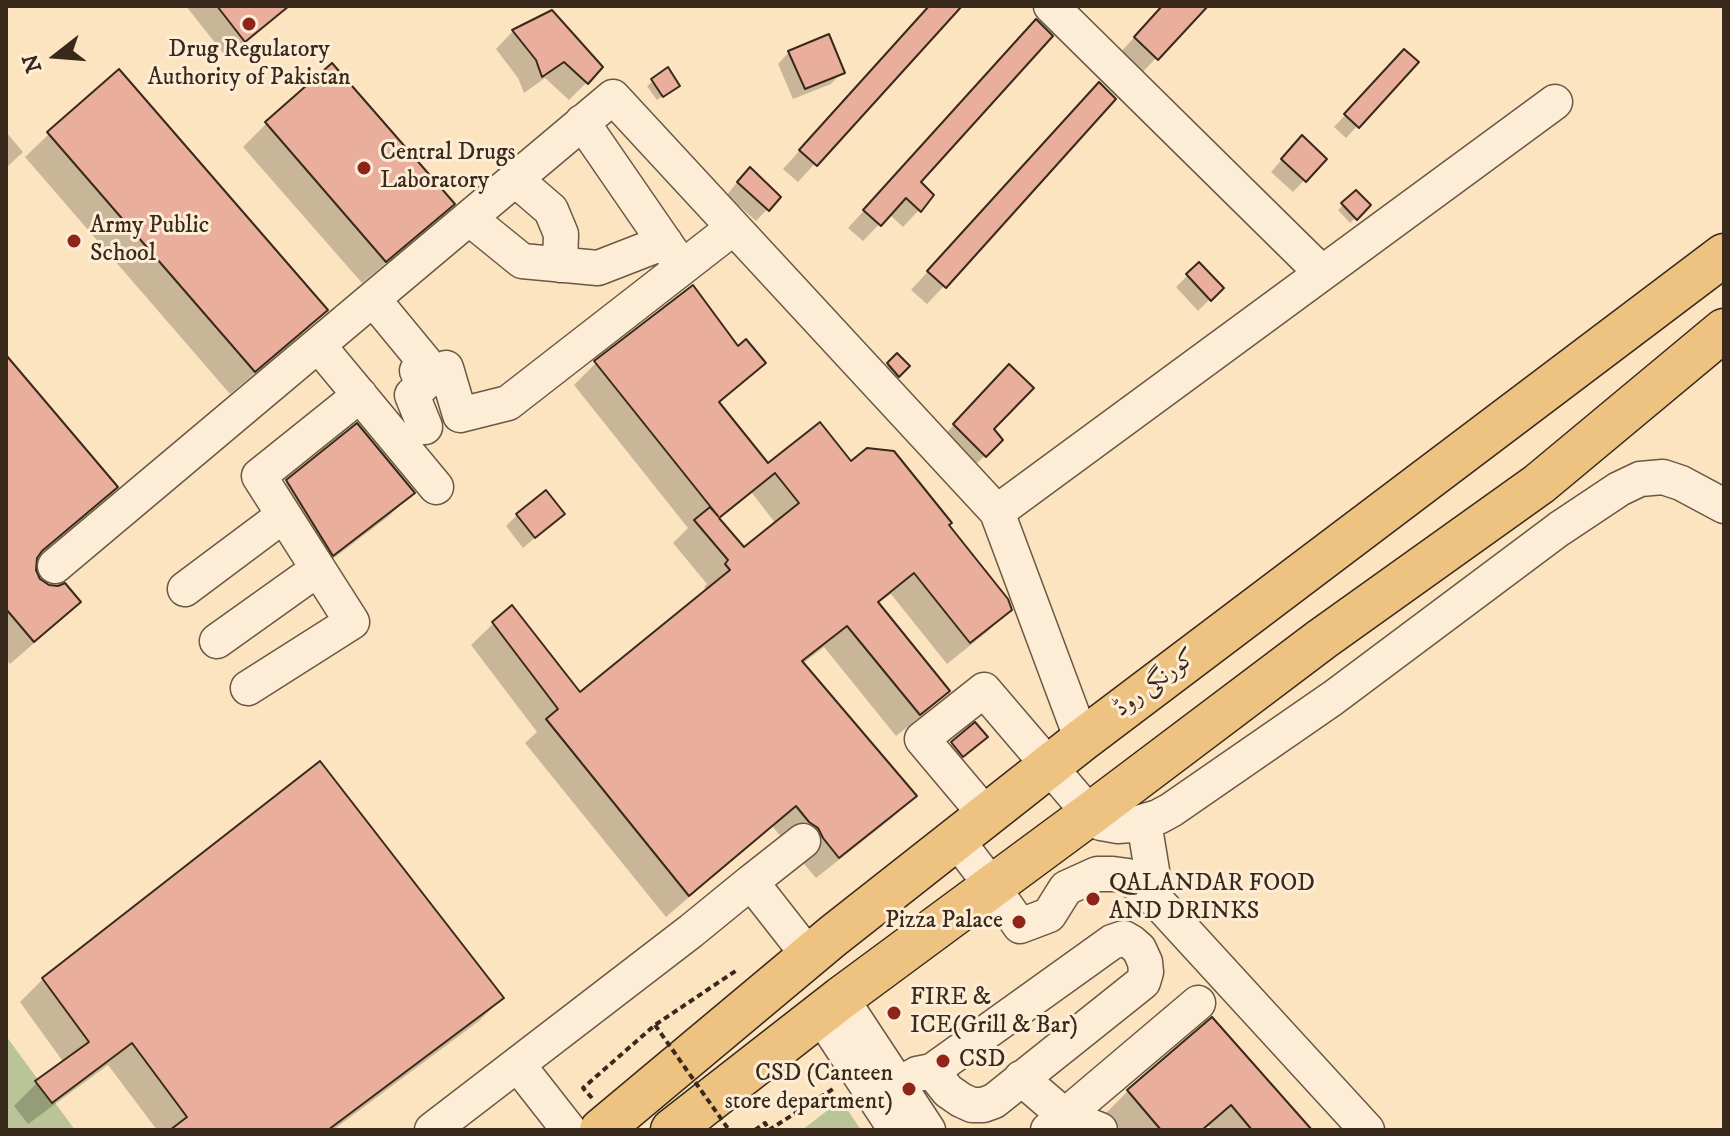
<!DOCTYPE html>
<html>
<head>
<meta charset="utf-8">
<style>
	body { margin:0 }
	#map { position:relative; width:1730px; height:1136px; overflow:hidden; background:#fce4c0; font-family:"IM FELL DW Pica",serif }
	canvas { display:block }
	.frame { position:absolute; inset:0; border:8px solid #38291a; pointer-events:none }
	.north { position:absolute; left:16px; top:16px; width:80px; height:80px; -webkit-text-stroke:6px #fdedd6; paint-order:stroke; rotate:253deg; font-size:22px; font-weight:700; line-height:32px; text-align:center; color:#38291a }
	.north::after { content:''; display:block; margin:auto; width:28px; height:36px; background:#38291a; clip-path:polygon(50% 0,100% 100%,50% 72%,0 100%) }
</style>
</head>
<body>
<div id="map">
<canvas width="1730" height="1136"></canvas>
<div class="frame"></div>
<div class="north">N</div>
</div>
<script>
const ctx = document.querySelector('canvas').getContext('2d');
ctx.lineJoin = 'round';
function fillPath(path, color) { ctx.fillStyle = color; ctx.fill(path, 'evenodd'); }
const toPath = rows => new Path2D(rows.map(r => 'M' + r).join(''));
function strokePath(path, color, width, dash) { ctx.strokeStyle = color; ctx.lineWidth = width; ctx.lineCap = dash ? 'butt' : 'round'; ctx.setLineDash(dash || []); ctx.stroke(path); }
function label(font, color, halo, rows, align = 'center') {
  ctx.font = font + ' "IM FELL DW Pica",Amiri,serif'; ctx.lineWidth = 6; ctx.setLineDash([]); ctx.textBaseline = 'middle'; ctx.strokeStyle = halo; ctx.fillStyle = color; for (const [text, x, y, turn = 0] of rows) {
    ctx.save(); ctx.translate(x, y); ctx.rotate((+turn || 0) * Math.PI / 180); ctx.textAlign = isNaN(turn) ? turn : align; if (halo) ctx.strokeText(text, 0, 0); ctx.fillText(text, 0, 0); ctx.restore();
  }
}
fillPath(toPath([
	[6,1036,75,1130,6,1130],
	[841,1100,861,1130,802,1130]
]), '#b9c597');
fillPath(toPath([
	[186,6,286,6,268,24,227,58],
	[930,6,959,6,798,182,783,169],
	[1163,6,1205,6,1139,76,1118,55],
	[552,12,586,83,569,100,545,78,524,93,518,78,496,49,513,31],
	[1020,39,918,182,919,210,903,227,889,214,863,241,848,228],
	[789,52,842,72,831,84,793,99,778,64],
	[1393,63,1357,126,1346,138,1334,127],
	[332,66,452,204,429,227,362,283,243,147,266,124],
	[653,81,677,86,657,100,647,86],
	[1082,102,944,286,927,304,911,290],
	[6,132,23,152,6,168],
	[49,134,325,310,302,334,230,394,25,157],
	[1291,149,1324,159,1293,192,1271,172],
	[738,181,779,197,756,221,727,195],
	[1356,192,1369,205,1350,223,1338,210],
	[1199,264,1221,288,1198,311,1176,287],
	[738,349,764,362,718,404,768,466,850,464,947,525,1010,609,987,632,947,664,891,594,877,604,948,691,925,713,896,736,824,647,802,664,914,796,892,818,816,878,772,826,666,917,525,743,537,732,471,645,494,623,579,694,707,591,704,587,707,584,673,543,688,528,574,385,596,363],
	[752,493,776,524,744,550,718,520],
	[897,356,907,366,893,380,883,370],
	[6,358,115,487,92,510,35,558,34,571,39,581,78,602,55,625,10,664,6,659],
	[992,384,991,429,1001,440,967,473,937,443],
	[357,426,412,493,389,516,309,577,263,505,287,482],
	[563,514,523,548,506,526,517,515],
	[975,725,985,737,945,773,934,761,952,743],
	[43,979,502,998,479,1021,333,1130,157,1130,108,1065,28,1124,14,1106,37,1083,64,1063,20,1002],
	[1212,1020,1310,1130,1212,1130,1208,1125,1202,1130,1121,1130,1106,1113,1128,1091]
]), '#0003');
const building = toPath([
	[217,6,289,6,245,42,217,6],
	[929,6,962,6,817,166,799,150,929,6],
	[1162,6,1208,6,1158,60,1134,37,1162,6],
	[552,10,603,67,588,84,564,62,542,77,536,60,512,30,552,10],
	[1036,19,1053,36,921,182,934,195,921,212,906,198,881,226,863,210,1036,19],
	[829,34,845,73,805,89,788,51,829,34],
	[1404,49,1419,62,1359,128,1344,114,1404,49],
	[332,63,455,204,386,262,265,122,332,63],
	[668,67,680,86,663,97,651,79,668,67],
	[119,69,328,310,255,372,47,132,119,69],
	[1099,82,1116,99,946,288,927,271,1099,82],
	[1302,135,1327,159,1306,182,1281,159,1302,135],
	[750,167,781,197,769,211,737,182,750,167],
	[1356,190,1371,205,1357,220,1341,203,1356,190],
	[1199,262,1224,288,1211,301,1186,274,1199,262],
	[693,285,738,346,746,339,766,363,719,402,768,463,820,422,851,461,867,448,894,451,952,523,949,525,1008,599,1012,610,970,643,914,573,878,602,950,691,920,715,847,626,802,661,917,796,839,858,823,838,818,828,809,822,796,806,689,896,546,719,558,709,492,622,512,605,580,692,730,570,725,564,728,560,694,520,710,507,718,516,594,361,693,285],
	[775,473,799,503,744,547,719,518,775,473],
	[897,353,910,366,899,377,887,363,897,353],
	[6,355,118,487,42,551,37,558,36,570,40,579,49,585,58,586,65,583,81,602,34,642,6,609,6,355],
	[1009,364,1034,388,994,429,1003,440,986,457,953,424,1009,364],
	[357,423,415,493,333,556,286,480,357,423],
	[546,490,565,514,535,538,516,514,546,490],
	[975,722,988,737,963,757,951,742,975,722],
	[320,761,504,998,328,1130,170,1130,187,1117,132,1043,52,1103,35,1081,89,1042,42,978,320,761],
	[1212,1017,1312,1130,1252,1130,1231,1105,1202,1130,1161,1130,1127,1090,1212,1017]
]);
fillPath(building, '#e9ae9c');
strokePath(building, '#38291a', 2);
const minor = toPath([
	[1051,6,1322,273],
	[582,122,677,260],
	[515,179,551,210,561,234,560,265],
	[469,218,522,261,598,268,665,242],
	[373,299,425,362,417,371,425,383,412,395,425,427],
	[318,345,436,487],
	[446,368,460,415,508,403,733,228],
	[997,512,1555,102],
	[55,566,613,97,997,512,1082,740],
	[185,589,284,515],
	[217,641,318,569],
	[248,688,352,622,259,476,360,395],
	[986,815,922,739,984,690,1090,814,1101,823,1118,826,1130,825,1158,817,1171,810,1333,698,1559,529,1619,489,1640,479,1663,477,1681,483,1724,506],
	[1144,822,1157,901],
	[956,839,992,886,1020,926,1049,915,1066,888,1097,874,1113,874,1128,876,1157,901,1367,1130],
	[803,841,751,882,809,956],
	[841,998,928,1130],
	[820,1014,896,1130],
	[518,1065,569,1130],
	[1021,1078,1065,1116,1100,1130],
	[898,1085,917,1074,932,1071,1112,942,1124,938,1131,942,1139,949,1145,962,1146,972,1143,982,994,1101,983,1105,972,1105,961,1100,948,1091,932,1071],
	[432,1130,691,931,751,882],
	[1048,1130,1198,1003]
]);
const major = toPath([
	[601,1130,833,936,1082,740,1724,255],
	[672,1130,841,998,1090,814,1322,639,1539,484,1724,330]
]);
strokePath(minor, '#695844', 37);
strokePath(major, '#38291a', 45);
strokePath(toPath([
	[592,1098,583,1088,655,1025,737,970],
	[755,1130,765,1123,769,1130,836,1087]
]), '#38291a', 4, [6, 4]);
strokePath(minor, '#fdedd6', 34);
strokePath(major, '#eec280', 42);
strokePath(toPath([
	[655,1025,729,1130]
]), '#38291a', 4, [6, 4]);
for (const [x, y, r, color] of [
	[249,24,8,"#8f2418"],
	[364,168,8,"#8f2418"],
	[74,241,8,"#8f2418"],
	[1093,899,8,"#8f2418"],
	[1019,922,8,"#8f2418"],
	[894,1013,8,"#8f2418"],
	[943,1061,8,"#8f2418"],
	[909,1089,8,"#8f2418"]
]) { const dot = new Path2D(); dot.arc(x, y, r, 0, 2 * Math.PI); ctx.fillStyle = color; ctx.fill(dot); strokePath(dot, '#fdedd6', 3); }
label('24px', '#38291a', '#fdedd6', [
	["Drug Regulatory",249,51,"center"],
	["Authority of Pakistan",249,79,"center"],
	["Central Drugs",380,154],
	["Laboratory",380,182],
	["Army Public",90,227],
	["School",90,255],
	["QALANDAR FOOD",1109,885],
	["AND DRINKS",1109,913],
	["Pizza Palace",1003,922,"right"],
	["FIRE &",910,999],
	["ICE(Grill & Bar)",910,1027],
	["CSD",959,1061],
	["CSD (Canteen",893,1075,"right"],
	["store department)",893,1103,"right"]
], 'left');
label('24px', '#38291a', '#fdedd6', [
	["کورنگی روڈ",1156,684,-37]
]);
</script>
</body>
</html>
